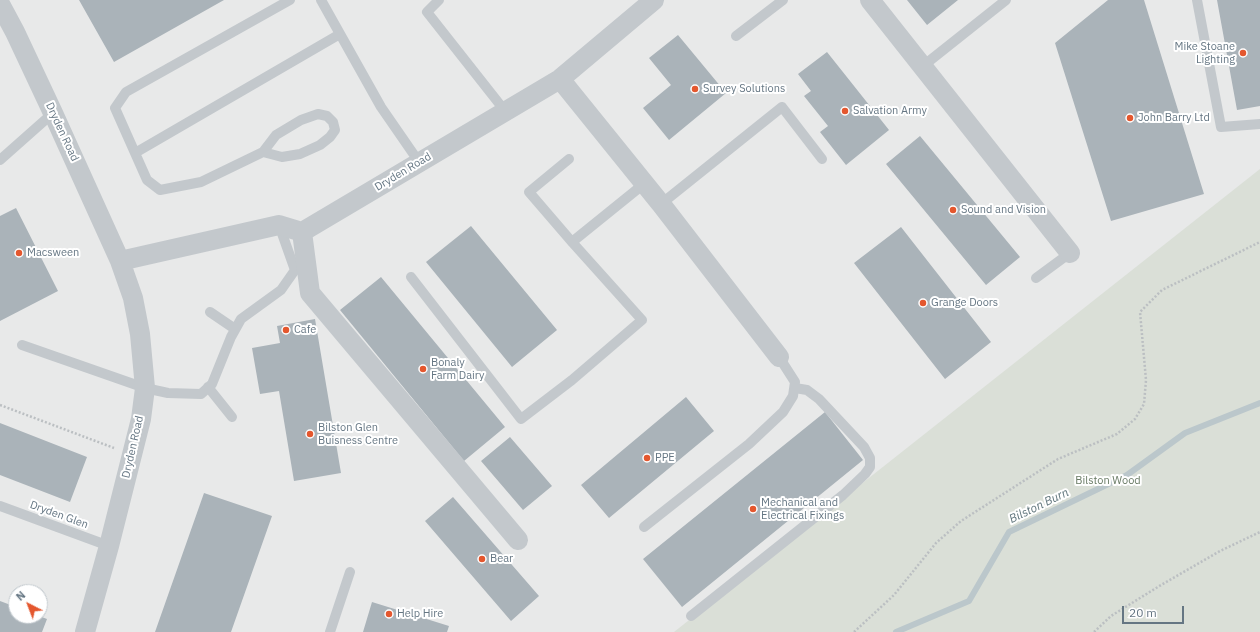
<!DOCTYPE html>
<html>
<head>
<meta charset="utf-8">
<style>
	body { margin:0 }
	#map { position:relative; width:1260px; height:632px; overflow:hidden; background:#fafaf8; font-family:"IBM Plex Sans",sans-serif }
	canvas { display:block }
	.north { position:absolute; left:8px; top:584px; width:40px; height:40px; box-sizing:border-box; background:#fff; border:1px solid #c1c8cd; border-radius:50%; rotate:318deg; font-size:11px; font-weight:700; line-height:16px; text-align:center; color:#657683 }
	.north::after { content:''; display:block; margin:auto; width:14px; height:18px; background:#e4572e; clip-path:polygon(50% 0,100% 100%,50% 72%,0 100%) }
	.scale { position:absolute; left:1122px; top:606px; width:62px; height:18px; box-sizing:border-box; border:2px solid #657683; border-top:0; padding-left:5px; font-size:12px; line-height:14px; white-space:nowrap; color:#657683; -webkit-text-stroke:3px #fff; paint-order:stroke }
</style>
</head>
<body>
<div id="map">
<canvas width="1260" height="632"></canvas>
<div class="north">N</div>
<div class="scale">20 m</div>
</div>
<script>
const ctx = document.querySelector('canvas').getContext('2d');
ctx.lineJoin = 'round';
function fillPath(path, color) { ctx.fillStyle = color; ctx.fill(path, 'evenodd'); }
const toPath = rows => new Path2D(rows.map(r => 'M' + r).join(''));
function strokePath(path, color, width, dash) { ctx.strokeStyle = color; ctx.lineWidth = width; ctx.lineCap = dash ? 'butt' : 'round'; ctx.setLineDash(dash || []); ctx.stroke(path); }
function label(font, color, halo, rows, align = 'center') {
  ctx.font = font + ' "IBM Plex Sans",sans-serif'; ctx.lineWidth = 4; ctx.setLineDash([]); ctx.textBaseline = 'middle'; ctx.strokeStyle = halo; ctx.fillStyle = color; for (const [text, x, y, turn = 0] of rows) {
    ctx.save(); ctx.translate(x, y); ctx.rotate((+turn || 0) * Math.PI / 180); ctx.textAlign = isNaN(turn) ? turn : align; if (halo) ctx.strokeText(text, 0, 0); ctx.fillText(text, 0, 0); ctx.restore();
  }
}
fillPath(toPath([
	[0,0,1260,0,1260,171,688,632,0,632],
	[16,592,40,592,40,616,16,616]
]), '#e8e9e9');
fillPath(toPath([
	[1260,169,1260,632,674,632]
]), '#dadfd7');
strokePath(toPath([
	[896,632,969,601,1009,532,1127,475,1185,433,1260,403]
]), '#bbc7cb', 6);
fillPath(toPath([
	[79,0,224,0,114,62],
	[907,0,958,0,927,25],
	[1108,0,1144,0,1204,194,1111,221,1055,43],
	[1217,0,1260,0,1260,106,1237,110],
	[678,35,726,93,669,140,643,108,671,85,649,58],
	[827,52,889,130,846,165,820,132,828,126,804,96,811,91,798,74],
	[920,136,1020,257,986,285,886,164],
	[16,208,58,291,0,321,0,216],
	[471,226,557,330,512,367,426,262],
	[901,227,991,342,945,379,854,263],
	[381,277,505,427,464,461,340,310],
	[315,319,341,473,294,481,279,391,260,394,252,348,280,343,277,326],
	[686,397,714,431,609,518,581,485],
	[825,412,863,460,682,607,643,559],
	[0,423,87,457,70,502,0,475],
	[510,437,552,486,523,510,481,461],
	[204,493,272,516,231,632,155,632],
	[453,497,539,596,511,621,425,521],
	[0,601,16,607,16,616,39,616,47,619,42,632,0,632],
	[372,602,449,626,447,632,363,632]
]), '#aab3b9');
strokePath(toPath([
	[0,405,114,448],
	[854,632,894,595,936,543,961,521,1058,459,1117,434,1135,419,1144,404,1146,380,1140,312,1162,290,1260,242],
	[1094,632,1111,616,1161,585,1220,551,1260,532]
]), '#bbbfc2', 2.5, [2, 2]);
strokePath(toPath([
	[321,0,381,107,419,162],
	[439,0,427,12,505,111],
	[1197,0,1221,127,1260,124],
	[736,36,783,0],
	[923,66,1006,0],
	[263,152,282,157,300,154,320,145,330,137,335,130,333,122,327,116,318,114,301,120,276,135,263,152,201,182,160,190,147,180,115,108,126,92,290,0],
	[135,153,340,34],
	[0,160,53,113],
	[661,204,782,107,822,159],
	[572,242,645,183],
	[411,277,521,419,572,380,642,320,572,242,529,192,569,159],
	[1036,278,1070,253],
	[210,312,235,329],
	[22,345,145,388,168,393,201,394,212,384,231,337,241,319,281,290,295,270,279,225],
	[208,387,232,417],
	[0,506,109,546],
	[644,527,749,444,783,412,793,396,795,382,779,357],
	[691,616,843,495,865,474,870,467,870,458,864,447,819,399,807,390,795,388],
	[330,632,350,572]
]), '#c3c8cc', 10);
strokePath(toPath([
	[870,0,1070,253],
	[0,4,15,32,53,113,120,261,133,298,140,334,145,388,141,419,109,546,85,632],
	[560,79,661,204,779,357],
	[302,232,310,293,518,540],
	[120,261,279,225,302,232,560,79,654,0]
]), '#c3c8cc', 20);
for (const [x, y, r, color] of [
	[1243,53,4,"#e4572e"],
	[695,89,4,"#e4572e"],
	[845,111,4,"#e4572e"],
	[1130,118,4,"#e4572e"],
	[953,210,4,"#e4572e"],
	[19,253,4,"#e4572e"],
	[923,303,4,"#e4572e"],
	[286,330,4,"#e4572e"],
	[423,369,4,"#e4572e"],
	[310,434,4,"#e4572e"],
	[647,458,4,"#e4572e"],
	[753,509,4,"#e4572e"],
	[482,559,4,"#e4572e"],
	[389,614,4,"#e4572e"]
]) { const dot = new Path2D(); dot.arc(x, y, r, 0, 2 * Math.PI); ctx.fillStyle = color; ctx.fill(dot); strokePath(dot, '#fff', 1.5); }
label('11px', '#657683', '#fff', [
	["Mike Stoane",1235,47,"right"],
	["Lighting",1235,60,"right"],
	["Survey Solutions",703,89],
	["Salvation Army",853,111],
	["John Barry Ltd",1138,118],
	["Sound and Vision",961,210],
	["Macsween",27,253],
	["Grange Doors",931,303],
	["Cafe",294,330],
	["Bonaly",431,363],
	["Farm Dairy",431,376],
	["Bilston Glen",318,428],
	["Buisness Centre",318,441],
	["PPE",655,458],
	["Mechanical and",761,503],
	["Electrical Fixings",761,516],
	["Bear",490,559],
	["Help Hire",397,614]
], 'left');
label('11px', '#657683', '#fff', [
	["Dryden Road",62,132,65],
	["Dryden Road",403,172,-31],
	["Dryden Road",133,447,-77],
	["Dryden Glen",59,515,20]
]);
label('11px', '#687a64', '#fff', [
	["Bilston Wood",1108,481]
]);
label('italic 12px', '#60757c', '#fff', [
	["Bilston Burn",1039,506,-26]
]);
</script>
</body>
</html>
